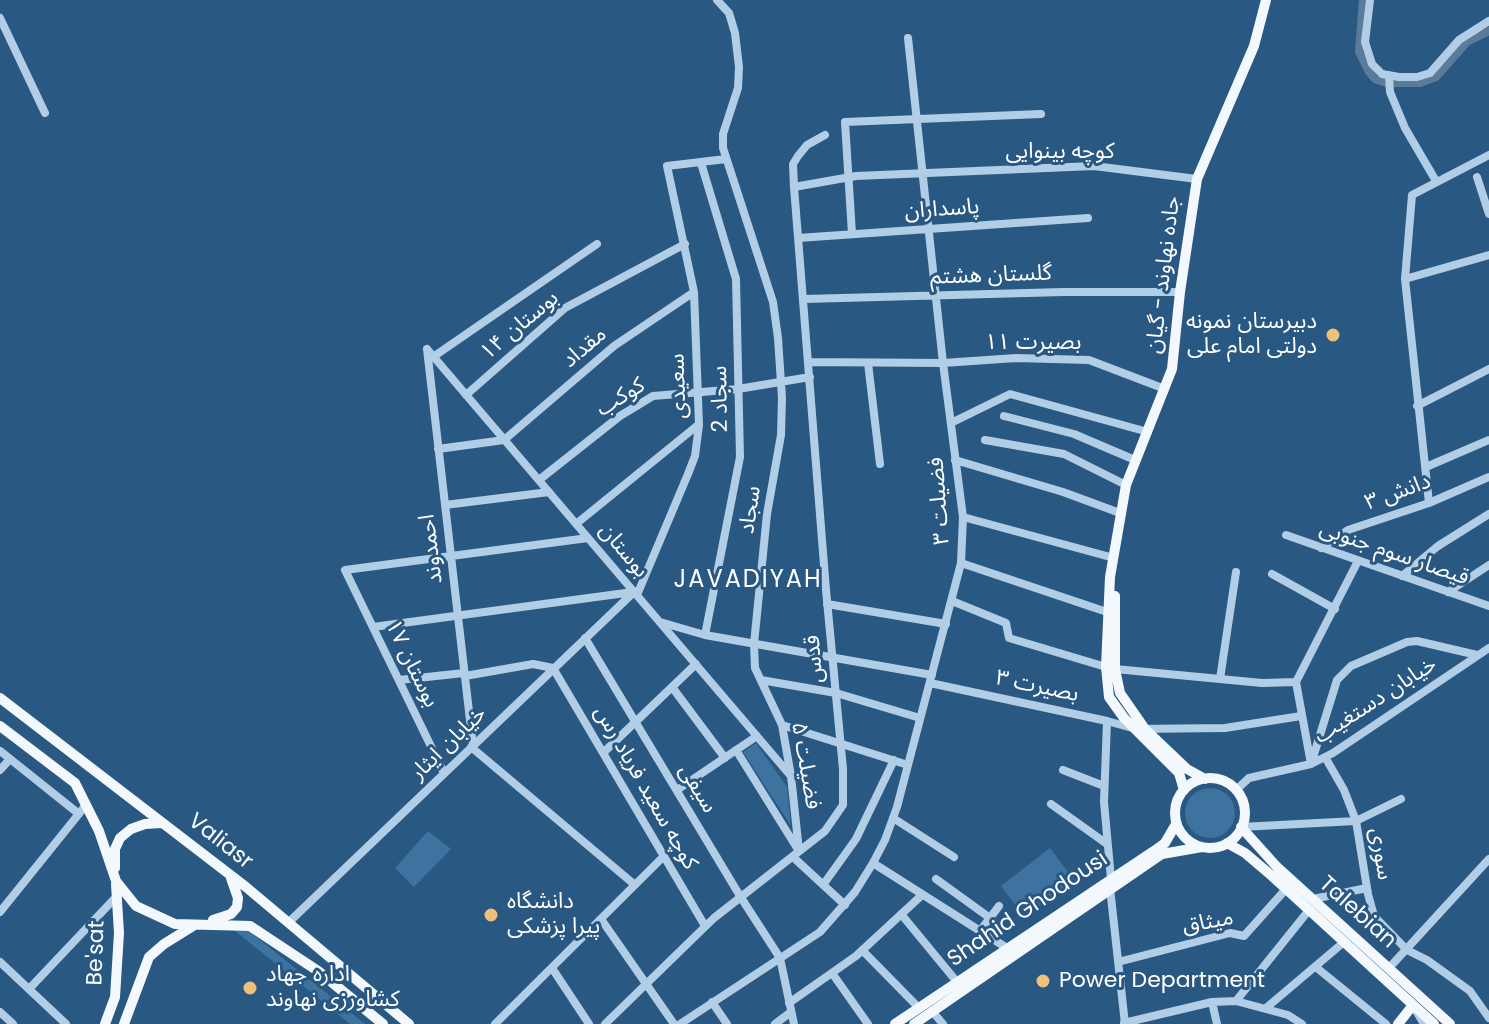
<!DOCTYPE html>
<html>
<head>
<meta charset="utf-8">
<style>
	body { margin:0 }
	canvas { display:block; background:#295882 }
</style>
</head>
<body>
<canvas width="1489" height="1024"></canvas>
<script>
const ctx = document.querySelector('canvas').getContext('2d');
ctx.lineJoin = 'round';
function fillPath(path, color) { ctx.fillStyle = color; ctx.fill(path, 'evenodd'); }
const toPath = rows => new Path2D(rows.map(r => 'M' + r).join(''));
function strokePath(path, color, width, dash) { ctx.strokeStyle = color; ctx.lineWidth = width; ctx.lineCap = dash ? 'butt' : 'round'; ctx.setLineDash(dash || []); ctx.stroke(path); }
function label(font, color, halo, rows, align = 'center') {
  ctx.font = font + ' Poppins,"Noto Sans Arabic",sans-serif'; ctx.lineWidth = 6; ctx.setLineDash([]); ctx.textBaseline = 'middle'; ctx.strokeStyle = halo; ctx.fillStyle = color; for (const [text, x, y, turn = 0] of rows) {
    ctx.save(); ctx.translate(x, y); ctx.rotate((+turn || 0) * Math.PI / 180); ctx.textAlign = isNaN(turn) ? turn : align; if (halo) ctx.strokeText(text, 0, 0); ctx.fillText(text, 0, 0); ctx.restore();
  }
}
fillPath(toPath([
	[756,743,787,787,791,826,743,752],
	'1185 813a25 25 0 1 1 50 0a25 25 0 1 1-50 0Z',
	[428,831,451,849,414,887,395,868],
	[1050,848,1074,880,1025,918,1001,886],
	[245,928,365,1024,350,1024,234,930]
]), '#3e729f');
strokePath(toPath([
	[1363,0,1359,52,1369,72,1375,79,1386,83,1420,83,1436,77,1467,42,1489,31]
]), '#5b7c99', 8);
strokePath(toPath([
	[717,0,729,13,735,33,739,67,738,88,723,134,723,148,773,302,778,338,782,398,781,435,767,514,754,644,755,668,782,725,791,776,799,851],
	[1370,0,1365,42,1372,64,1382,74,1399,77,1417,77,1430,73,1459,40,1489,21],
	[0,18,45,113],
	[1389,75,1390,92,1405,128,1436,181],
	[701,163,736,279,740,457,705,635],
	[1477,177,1489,214],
	[794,187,856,176,1094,166,1197,179],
	[852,234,845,122,1041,114],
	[798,238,1088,218],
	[1405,279,1489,255],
	[804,299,1064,292,1180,292],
	[427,349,790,775],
	[427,349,473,746],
	[433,357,597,244],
	[809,362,943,363,1016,358,1089,360,1165,389],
	[868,363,880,464],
	[466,395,565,308,685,244],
	[1417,406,1489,369],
	[1004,416,1074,434,1135,460],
	[951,423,1010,394,1148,432],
	[985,440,1064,454,1126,485],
	[438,449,504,440,614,346,694,292],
	[955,460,1063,492,1120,513],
	[1426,467,1489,440],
	[539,480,620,416,653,396,738,389,810,377],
	[1429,503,1405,279,1412,195,1489,155],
	[445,505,549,492],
	[963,517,1114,558],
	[576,524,698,425],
	[1286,535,1489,606],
	[1321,548,1348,530,1429,503,1489,477],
	[961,563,1107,612],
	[1272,574,1335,609],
	[1402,576,1438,546,1489,514],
	[1448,592,1489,565],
	[637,595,688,474,695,456,699,425,694,292,667,166,726,159],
	[952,601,1006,623,1009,638,1106,667],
	[827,604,946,624],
	[660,622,705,635,932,675],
	[373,627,633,592],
	[585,638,740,896,780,958,794,1024],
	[1115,669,1262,683,1296,682],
	[465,676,533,664,553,668,705,926],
	[1220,679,1236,572],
	[399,680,464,673],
	[761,680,836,693,920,718],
	[930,683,1107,721,1136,729,1225,728,1301,716],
	[672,687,725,758],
	[1107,721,1104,802,1111,879],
	[782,725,908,765],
	[471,747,635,885],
	[736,750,797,848],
	[0,751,79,814],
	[604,752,696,664],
	[1325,757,1344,790,1356,821,1368,894,1374,916,1407,950,1427,960,1470,991,1489,1018],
	[1311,764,1337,680,1351,666,1407,642,1417,641,1477,655],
	[1311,764,1296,682,1358,561],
	[0,770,10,759],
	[1063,770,1104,786],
	[444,773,345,570,588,538],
	[677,790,757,736],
	[1236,790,1249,778,1311,764,1333,753,1489,648],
	[1051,804,1107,844],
	[893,818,954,857],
	[1241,827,1356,821,1401,799],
	[793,857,845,905],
	[873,863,1007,948],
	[936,879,990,918],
	[823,885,856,839,894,760],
	[1110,888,1125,1024],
	[1313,899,1367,888],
	[0,912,86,805],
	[901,914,957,982],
	[601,919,674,1024],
	[289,922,634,592],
	[980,931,999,906],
	[862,950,919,1008],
	[0,962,66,1024],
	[1118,962,1230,933,1244,936,1286,889],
	[552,968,589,1024],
	[1317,968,1386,1024],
	[1389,968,1489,859],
	[832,973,868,1024],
	[29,989,117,896],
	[1236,1001,1309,910],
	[712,1002,727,1024],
	[1212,1002,1217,1024],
	[789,1003,856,956,922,895],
	[1266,1008,1344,942],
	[1415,1009,1424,1024],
	[932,1011,943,1024],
	[0,1012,13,1024],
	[1124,1023,1212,1002,1236,1001,1288,1015,1302,1024],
	[495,1024,664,856],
	[605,1024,714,918,825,831,843,805,843,769,826,590,794,187,793,164,798,156,807,145,825,135],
	[680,1024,820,932,855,892,873,863,885,840,897,807,961,563,963,517,943,363,908,38],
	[775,1024,791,1012]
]), '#b2cee6', 8);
strokePath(toPath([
	[1115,596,1115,669,1120,693,1145,729,1187,769,1205,779],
	[0,698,246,887,409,1024],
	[0,726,75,783,99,831,116,881,136,906,175,924,250,926,318,971,383,1024],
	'1175 813a35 35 0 1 1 70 0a35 35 0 1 1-70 0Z',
	[1184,790,1179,773,1124,718,1109,697,1106,667,1110,577,1126,485,1172,369,1180,292,1197,179,1254,46,1266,0],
	[1241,827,1277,867,1450,1024],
	[1227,843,1245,853,1272,876,1434,1024],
	[115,868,115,849,120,838,131,829,145,824,161,823],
	[213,920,231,914,237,907,238,898,231,878],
	[105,1024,115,997,119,933,116,884],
	[124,1024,149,957,164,944,193,926],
	[895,1024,1157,849,1165,843,1176,824],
	[914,1024,1162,854,1202,847],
	[1398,1024,1413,1005]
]), '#f3f8fd', 10);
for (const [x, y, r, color] of [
	[1333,335,8,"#edc179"],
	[491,915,8,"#edc179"],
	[1043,981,8,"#edc179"],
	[250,988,8,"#edc179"]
]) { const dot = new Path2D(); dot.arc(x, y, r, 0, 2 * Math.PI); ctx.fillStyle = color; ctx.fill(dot); strokePath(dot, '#295882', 3); }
label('22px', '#fff', '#295882', [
	["کوچه بینوایی",1060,152],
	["پاسداران",942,210,-4],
	["جاده نهاوند - گیان",1164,275,-83],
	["گلستان هشتم",991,276,-2],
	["بوستان ۱۴",520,326,-40],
	["بصیرت ۱۱",1033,343],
	["مقداد",585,348,-40],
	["سعیدی",679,386,-92],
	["کوکب",621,398,-32],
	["سجاد 2",721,399,-91],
	["دانش ۳",1398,493,-20],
	["فضیلت ۳",940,501,-94],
	["سجاد",751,510,-82],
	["احمدوند",432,549,-97],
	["بوستان",623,551,50],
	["قیصار سوم جنوبی",1394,554,19],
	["قدس",815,659,-95],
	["بوستان ۱۷",411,664,64],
	["بصیرت ۳",1037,687,12],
	["خیابان دستغیب",1376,701,-33],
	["خیابان ایثار",449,744,-44],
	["فضیلت ۵",805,766,80],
	["کوچه سعید فریاد رس",645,788,60],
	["سیفی",697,789,59],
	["Valiasr",220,842,38],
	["سوری",1380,854,81],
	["Shahid Ghodousi",1028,910,-34],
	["Talebian",1357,913,42],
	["میثاق",1208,923,-11],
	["Be'sat",97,953,-88]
]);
label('22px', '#fff', '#295882', [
	["دبیرستان نمونه",1317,322,"right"],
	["دولتی امام علی",1317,347,"right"],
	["دانشگاه",507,902],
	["پیرا پزشکی",507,927],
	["اداره جهاد",266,975],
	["کشاورزی نهاوند",266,1000],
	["Power Department",1059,981]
], 'left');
ctx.letterSpacing = '2px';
label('24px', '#fff', '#295882', [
	["JAVADIYAH",748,581]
]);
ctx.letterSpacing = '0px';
</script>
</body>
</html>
